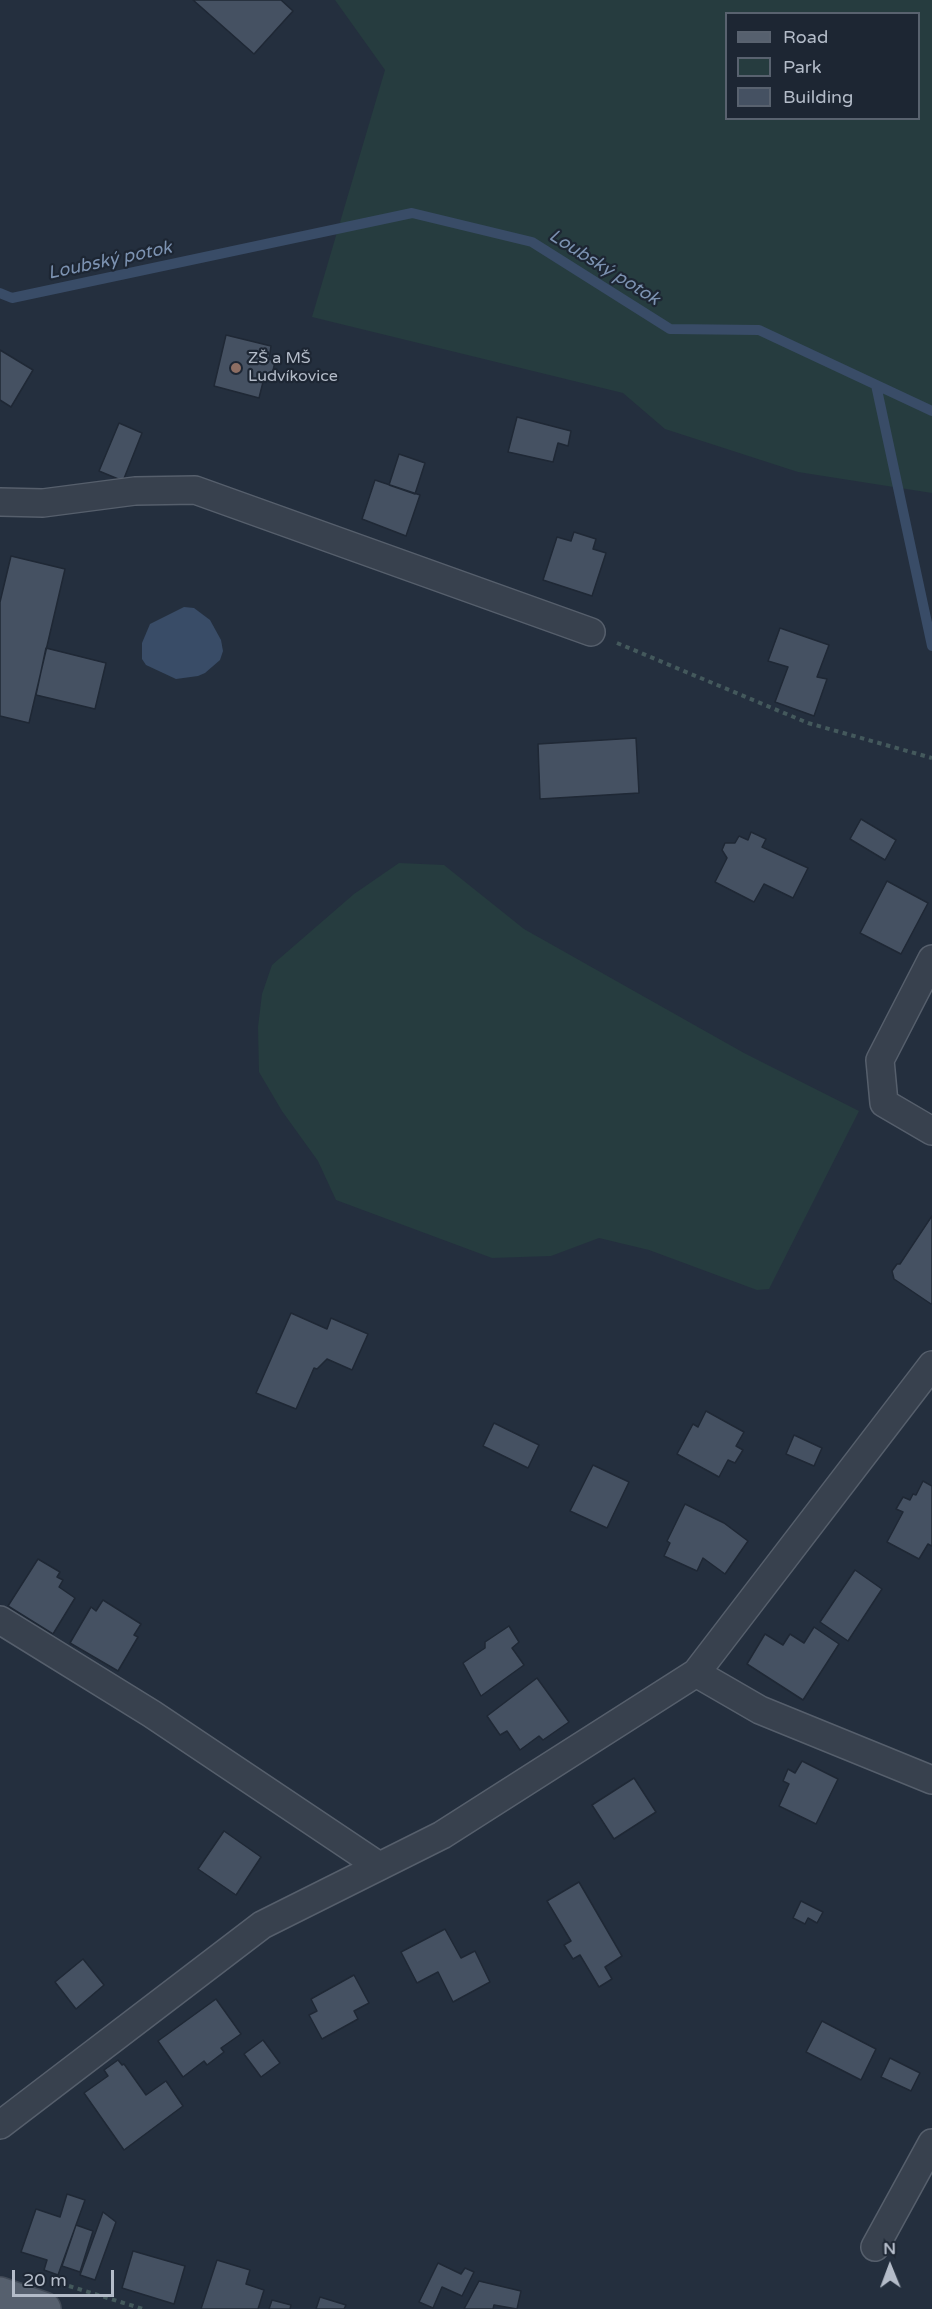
<!DOCTYPE html>
<html>
<head>
<meta charset="utf-8">
<style>
	body { margin:0 }
	#map { position:relative; width:932px; height:2309px; overflow:hidden; background:#242f3e; font-family:"Varela Round",sans-serif }
	canvas { display:block }
	.legend { position:absolute; left:725px; top:12px; width:195px; height:108px; box-sizing:border-box; background:#1d2633; border:2px solid #59626f; margin:0; padding:8px 10px; list-style:none; font-size:18px; color:#b4bcc9 }
	.legend li { display:flex; align-items:center; gap:12px; height:30px }
	.legend b { width:30px; border:2px solid #59626f }
	.north { position:absolute; left:860px; top:2237px; width:60px; height:60px; -webkit-text-stroke:4px #1d2633; paint-order:stroke; rotate:359deg; font-size:16px; font-weight:700; line-height:24px; text-align:center; color:#b4bcc9 }
	.north::after { content:''; display:block; margin:auto; width:21px; height:27px; background:#b4bcc9; clip-path:polygon(50% 0,100% 100%,50% 72%,0 100%) }
	.scale { position:absolute; left:12px; top:2270px; width:102px; height:27px; box-sizing:border-box; border:3px solid #b4bcc9; border-top:0; padding-left:8px; font-size:18px; line-height:21px; white-space:nowrap; color:#b4bcc9; -webkit-text-stroke:4px #1d2633; paint-order:stroke }
</style>
</head>
<body>
<div id="map">
<canvas width="932" height="2309"></canvas>
<ul class="legend">
<li><b style="height:8px;background:#56606e"></b>Road</li>
<li><b style="height:16px;background:#263c3f"></b>Park</li>
<li><b style="height:16px;background:#455162"></b>Building</li>
</ul>
<div class="north">N</div>
<div class="scale">20 m</div>
</div>
<script>
const ctx = document.querySelector('canvas').getContext('2d');
ctx.lineJoin = 'round';
function fillPath(path, color) { ctx.fillStyle = color; ctx.fill(path, 'evenodd'); }
const toPath = rows => new Path2D(rows.map(r => 'M' + r).join(''));
function strokePath(path, color, width, dash) { ctx.strokeStyle = color; ctx.lineWidth = width; ctx.lineCap = dash ? 'butt' : 'round'; ctx.setLineDash(dash || []); ctx.stroke(path); }
function label(font, color, halo, rows, align = 'center') {
  ctx.font = font + ' "Varela Round",sans-serif'; ctx.lineWidth = 4.5; ctx.setLineDash([]); ctx.textBaseline = 'middle'; ctx.strokeStyle = halo; ctx.fillStyle = color; for (const [text, x, y, turn = 0] of rows) {
    ctx.save(); ctx.translate(x, y); ctx.rotate((+turn || 0) * Math.PI / 180); ctx.textAlign = isNaN(turn) ? turn : align; if (halo) ctx.strokeText(text, 0, 0); ctx.fillText(text, 0, 0); ctx.restore();
  }
}
fillPath(toPath([
	[335,0,932,0,932,493,798,472,665,429,623,393,312,317,385,70],
	[726,14,918,14,918,118,726,118],
	[399,863,444,865,524,929,744,1053,859,1111,769,1289,757,1290,649,1250,599,1238,551,1256,492,1258,336,1200,318,1161,282,1111,259,1072,258,1027,262,994,272,965,354,894]
]), '#263c3f');
fillPath(toPath([
	[184,607,194,608,210,620,221,640,223,651,220,660,205,673,198,676,176,679,146,665,142,659,142,643,150,624]
]), '#394c67');
strokePath(toPath([
	[0,293,12,298,412,213,532,242,670,329,759,330,932,411],
	[876,385,932,646]
]), '#394c67', 10);
const building = toPath([
	[193,0,281,0,293,11,254,54,193,0],
	[226,335,271,346,269,359,275,361,272,376,265,374,259,398,214,386,226,335],
	[0,350,33,370,11,407,0,400,0,350],
	[517,417,571,431,568,446,558,443,553,462,508,452,517,417],
	[119,423,142,433,123,481,99,471,119,423],
	[399,454,425,463,415,494,389,485,399,454],
	[375,480,420,495,406,536,362,519,375,480],
	[574,532,596,539,593,549,606,553,592,596,543,580,557,537,571,541,574,532],
	[11,556,65,569,29,723,0,716,0,602,11,556],
	[780,628,829,645,817,677,827,679,814,716,775,702,788,667,768,661,780,628],
	[46,648,106,663,95,709,36,695,46,648],
	[636,738,639,793,540,799,538,744,636,738],
	[861,819,896,840,885,860,850,839,861,819],
	[751,832,766,839,762,847,808,868,793,898,764,884,754,902,715,882,727,858,722,850,725,843,735,843,739,836,748,840,751,832],
	[887,881,928,903,901,954,860,933,887,881],
	[932,1216,932,1303,931,1304,894,1279,892,1271,897,1264,900,1264,932,1216],
	[291,1313,327,1329,331,1318,368,1334,352,1370,327,1359,317,1369,314,1368,296,1409,256,1393,291,1313],
	[706,1411,744,1432,736,1446,743,1450,735,1463,728,1460,719,1477,677,1454,693,1424,698,1427,706,1411],
	[494,1423,539,1445,528,1468,483,1446,494,1423],
	[794,1435,822,1448,814,1466,786,1454,794,1435],
	[593,1465,629,1482,607,1528,570,1511,593,1465],
	[923,1481,932,1486,932,1546,928,1544,919,1559,887,1542,903,1512,896,1509,903,1497,910,1500,913,1494,916,1495,923,1481],
	[685,1504,724,1523,748,1541,725,1574,703,1558,697,1571,664,1556,670,1543,667,1541,685,1504],
	[38,1559,60,1572,57,1577,63,1580,59,1587,75,1598,53,1634,8,1606,38,1559],
	[855,1570,882,1589,848,1641,820,1622,855,1570],
	[103,1600,141,1624,134,1635,138,1637,118,1671,70,1643,91,1607,96,1611,103,1600],
	[509,1626,519,1642,512,1648,524,1665,481,1696,463,1663,485,1648,485,1642,509,1626],
	[814,1627,839,1644,803,1700,747,1664,765,1634,783,1645,790,1634,804,1643,814,1627],
	[537,1678,569,1722,543,1740,539,1736,520,1750,507,1731,500,1735,487,1716,537,1678],
	[802,1761,838,1779,816,1824,779,1806,789,1784,783,1781,788,1769,795,1773,802,1761],
	[634,1778,656,1812,614,1839,592,1805,634,1778],
	[224,1831,261,1857,236,1895,198,1869,224,1831],
	[579,1882,622,1956,605,1967,612,1979,599,1987,580,1955,573,1959,564,1945,571,1941,547,1901,579,1882],
	[801,1901,823,1912,817,1923,808,1918,805,1924,793,1918,801,1901],
	[445,1929,461,1958,475,1951,490,1982,453,2002,438,1972,417,1983,401,1952,445,1929],
	[83,1959,104,1985,76,2009,55,1982,83,1959],
	[354,1975,369,2003,354,2011,358,2019,322,2039,309,2015,317,2011,311,1999,354,1975],
	[216,1999,241,2034,221,2048,224,2052,207,2065,204,2061,183,2077,158,2041,216,1999],
	[822,2021,876,2049,861,2080,806,2052,822,2021],
	[263,2040,280,2063,261,2077,244,2054,263,2040],
	[890,2058,920,2073,911,2091,881,2077,890,2058],
	[118,2060,122,2065,124,2064,146,2095,166,2081,183,2106,124,2150,84,2093,108,2076,104,2070,118,2060],
	[67,2194,85,2200,58,2275,44,2270,47,2260,21,2252,36,2209,60,2217,67,2194],
	[103,2212,116,2222,95,2280,80,2275,103,2212],
	[76,2225,93,2231,80,2272,62,2266,76,2225],
	[133,2251,185,2266,174,2304,122,2288,133,2251],
	[217,2260,250,2270,246,2284,264,2290,258,2309,201,2309,217,2260],
	[438,2263,461,2274,465,2268,474,2272,462,2296,442,2287,433,2308,419,2302,438,2263],
	[479,2281,521,2291,517,2309,494,2305,493,2309,464,2309,479,2281],
	[320,2297,346,2305,344,2309,316,2309,320,2297],
	[272,2300,291,2305,290,2309,269,2309,272,2300]
]);
fillPath(building, '#455162');
strokePath(building, '#1f2835', 1.5);
const minor = toPath([
	[0,502,43,503,135,491,195,490,591,632],
	[932,959,880,1060,884,1103,932,1131],
	[0,1620,152,1714,379,1866],
	[696,1673,760,1710,932,1780],
	[0,2125,262,1925,442,1835,696,1673,932,1365],
	[875,2247,932,2143]
]);
const primary = toPath([
	[0,2294,44,2309]
]);
strokePath(minor, '#565f6c', 30);
strokePath(primary, '#414a57', 36);
strokePath(toPath([
	[617,643,808,723,932,758],
	[69,2286,143,2309]
]), '#44595c', 4, [4.5, 4.5]);
strokePath(minor, '#38414e', 27);
strokePath(primary, '#56606e', 33);
for (const [x, y, r, color] of [
	[236,368,6,"#8d6e63"]
]) { const dot = new Path2D(); dot.arc(x, y, r, 0, 2 * Math.PI); ctx.fillStyle = color; ctx.fill(dot); strokePath(dot, '#1d2633', 2); }
label('16px', '#b4bcc9', '#1d2633', [
	["ZŠ a MŠ",248,359],
	["Ludvíkovice",248,377]
], 'left');
label('italic 18px', '#7c92b1', '#1d2633', [
	["Loubský potok",110,261,-12],
	["Loubský potok",604,268,32]
]);
</script>
</body>
</html>
